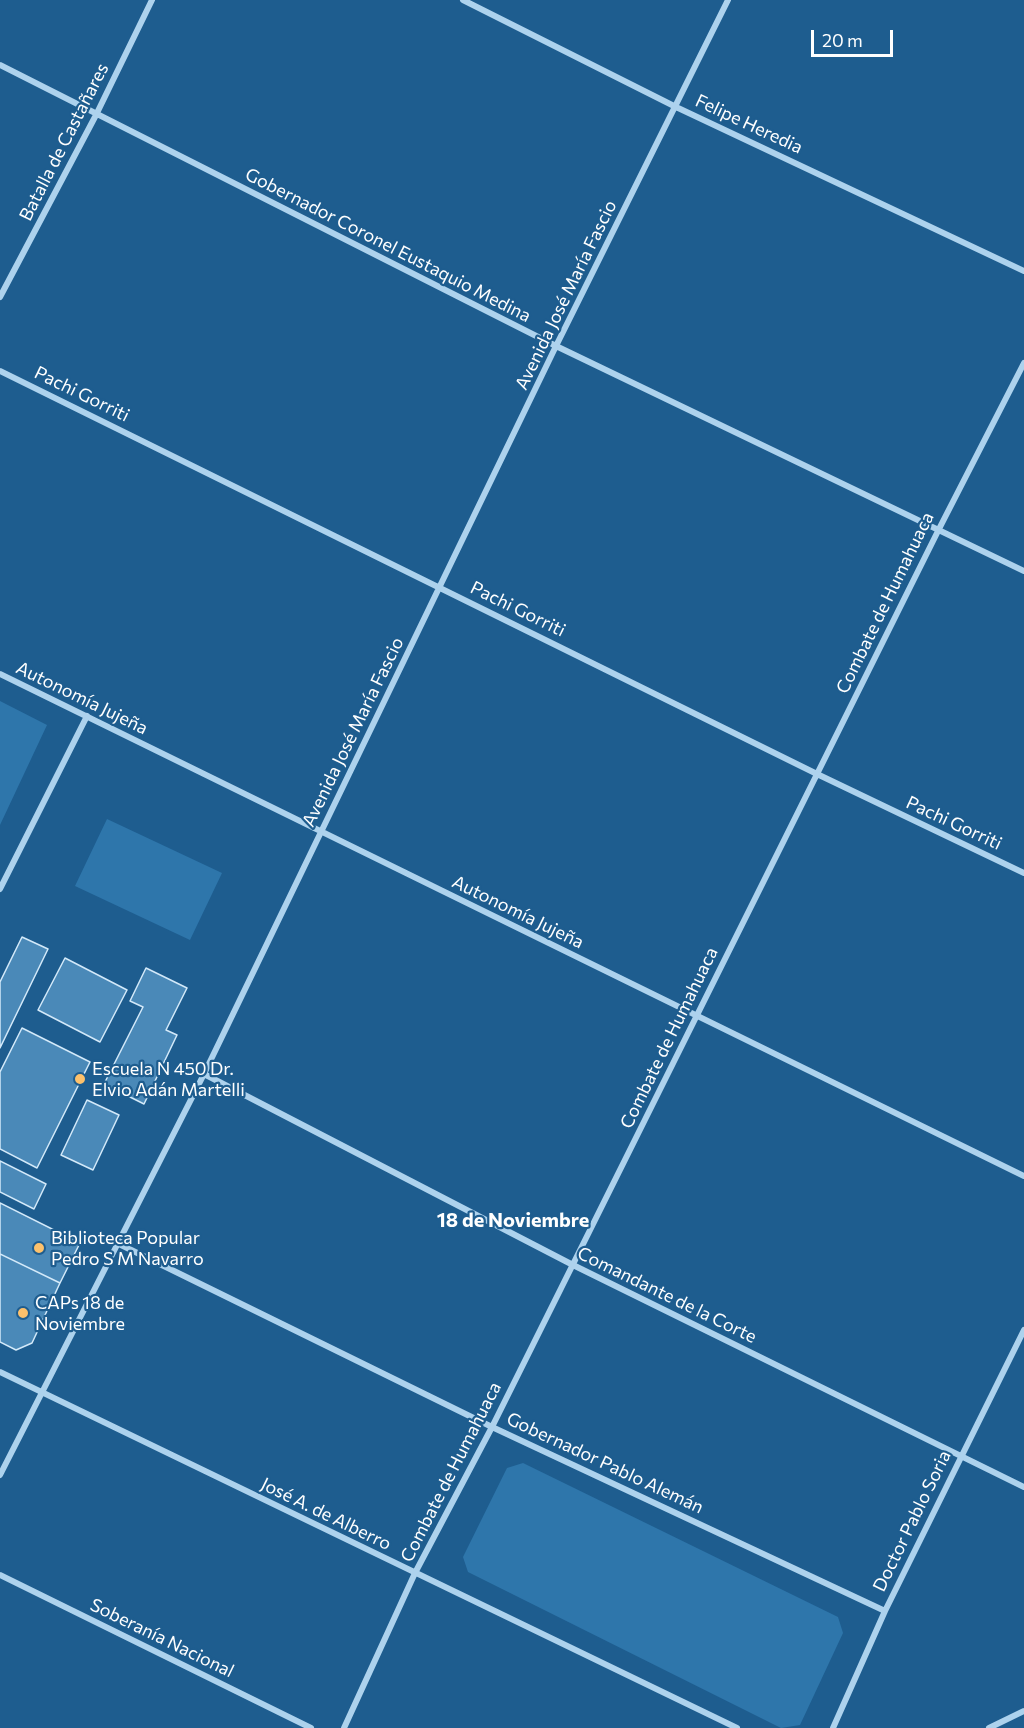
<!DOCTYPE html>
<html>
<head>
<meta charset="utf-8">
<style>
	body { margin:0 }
	#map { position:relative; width:1024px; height:1728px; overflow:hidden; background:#1e5d8f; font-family:Commissioner,sans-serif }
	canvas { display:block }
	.scale { position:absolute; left:811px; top:30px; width:82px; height:27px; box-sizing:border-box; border:3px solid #fff; border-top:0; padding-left:8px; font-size:18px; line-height:21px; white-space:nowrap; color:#fff; -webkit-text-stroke:4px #1e5d8f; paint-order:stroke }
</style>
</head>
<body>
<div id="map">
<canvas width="1024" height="1728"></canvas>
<div class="scale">20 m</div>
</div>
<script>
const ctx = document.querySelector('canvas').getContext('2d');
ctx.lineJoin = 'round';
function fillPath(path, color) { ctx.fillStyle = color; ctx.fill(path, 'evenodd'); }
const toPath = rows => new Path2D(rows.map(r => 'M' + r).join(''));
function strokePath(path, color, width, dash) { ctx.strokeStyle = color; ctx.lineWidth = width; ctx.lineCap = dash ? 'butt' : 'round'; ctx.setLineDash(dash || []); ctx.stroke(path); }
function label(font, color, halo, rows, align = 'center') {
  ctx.font = font + ' Commissioner,sans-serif'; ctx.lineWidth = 4.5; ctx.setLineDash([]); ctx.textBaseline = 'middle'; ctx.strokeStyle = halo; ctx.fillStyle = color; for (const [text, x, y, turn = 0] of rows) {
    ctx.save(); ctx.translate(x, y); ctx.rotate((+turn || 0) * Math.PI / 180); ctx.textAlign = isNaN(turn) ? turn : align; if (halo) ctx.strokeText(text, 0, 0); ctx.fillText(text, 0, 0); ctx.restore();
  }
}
fillPath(toPath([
	[0,701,47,725,0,825],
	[107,819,222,873,190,940,75,886],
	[523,1463,838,1617,843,1633,800,1725,781,1728,468,1572,463,1557,507,1468]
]), '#2e76ab');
const building = toPath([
	[22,937,48,949,0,1048,0,982,22,937],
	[65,958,127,990,100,1042,38,1010,65,958],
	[146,968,187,988,166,1030,177,1035,144,1104,104,1084,143,1007,130,1001,146,968],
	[22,1028,90,1062,37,1168,0,1149,0,1072,22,1028],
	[87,1100,119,1115,93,1170,61,1155,87,1100],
	[0,1161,46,1184,34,1209,0,1192,0,1161],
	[0,1203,80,1243,60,1283,0,1254,0,1203],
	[0,1254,60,1283,32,1343,16,1350,0,1342,0,1254]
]);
fillPath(building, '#4a89b8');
strokePath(building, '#d3e9f9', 1.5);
strokePath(toPath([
	[463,0,676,107,1024,271],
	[0,65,556,346,1024,571],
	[0,297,96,115,152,0],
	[0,371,817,774,1024,873],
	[0,674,1024,1176],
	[0,889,87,716],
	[204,1074,573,1265,1024,1487],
	[119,1244,492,1427,885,1611],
	[0,1372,737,1728],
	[0,1475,204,1074,556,346,728,0],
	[0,1575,311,1728],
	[344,1728,415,1573,492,1427,939,529,1024,363],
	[833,1728,885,1611,1024,1330],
	[989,1728,1024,1711]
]), '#add2ed', 6);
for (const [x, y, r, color] of [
	[80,1079,6,"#fcc16c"],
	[39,1248,6,"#fcc16c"],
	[23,1313,6,"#fcc16c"]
]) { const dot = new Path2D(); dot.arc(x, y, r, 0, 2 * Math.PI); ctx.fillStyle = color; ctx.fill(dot); strokePath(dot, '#1e5d8f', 2); }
label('18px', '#fff', '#1e5d8f', [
	["Felipe Heredia",749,124,25],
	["Batalla de Castañares",64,142,-63],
	["Gobernador Coronel Eustaquio Medina",388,245,27],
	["Avenida José María Fascio",566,295,-64],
	["Pachi Gorriti",82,394,26],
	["Combate de Humahuaca",885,603,-64],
	["Pachi Gorriti",518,609,26],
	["Autonomía Jujeña",82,698,26],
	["Avenida José María Fascio",353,732,-64],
	["Pachi Gorriti",954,823,25],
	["Autonomía Jujeña",518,912,26],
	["Combate de Humahuaca",669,1038,-64],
	["Comandante de la Corte",667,1295,26],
	["Gobernador Pablo Alemán",605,1463,25],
	["Combate de Humahuaca",451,1472,-63],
	["José A. de Alberro",326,1514,26],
	["Doctor Pablo Soria",912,1521,-64],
	["Soberanía Nacional",162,1638,26]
]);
label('18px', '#fff', '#1e5d8f', [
	["Escuela N 450 Dr.",92,1069],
	["Elvio Adán Martelli",92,1090],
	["Biblioteca Popular",51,1238],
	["Pedro S M Navarro",51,1259],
	["CAPs 18 de",35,1303],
	["Noviembre",35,1324]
], 'left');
label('bold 20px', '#fff', '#1e5d8f', [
	["18 de Noviembre",513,1220]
]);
</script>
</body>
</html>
